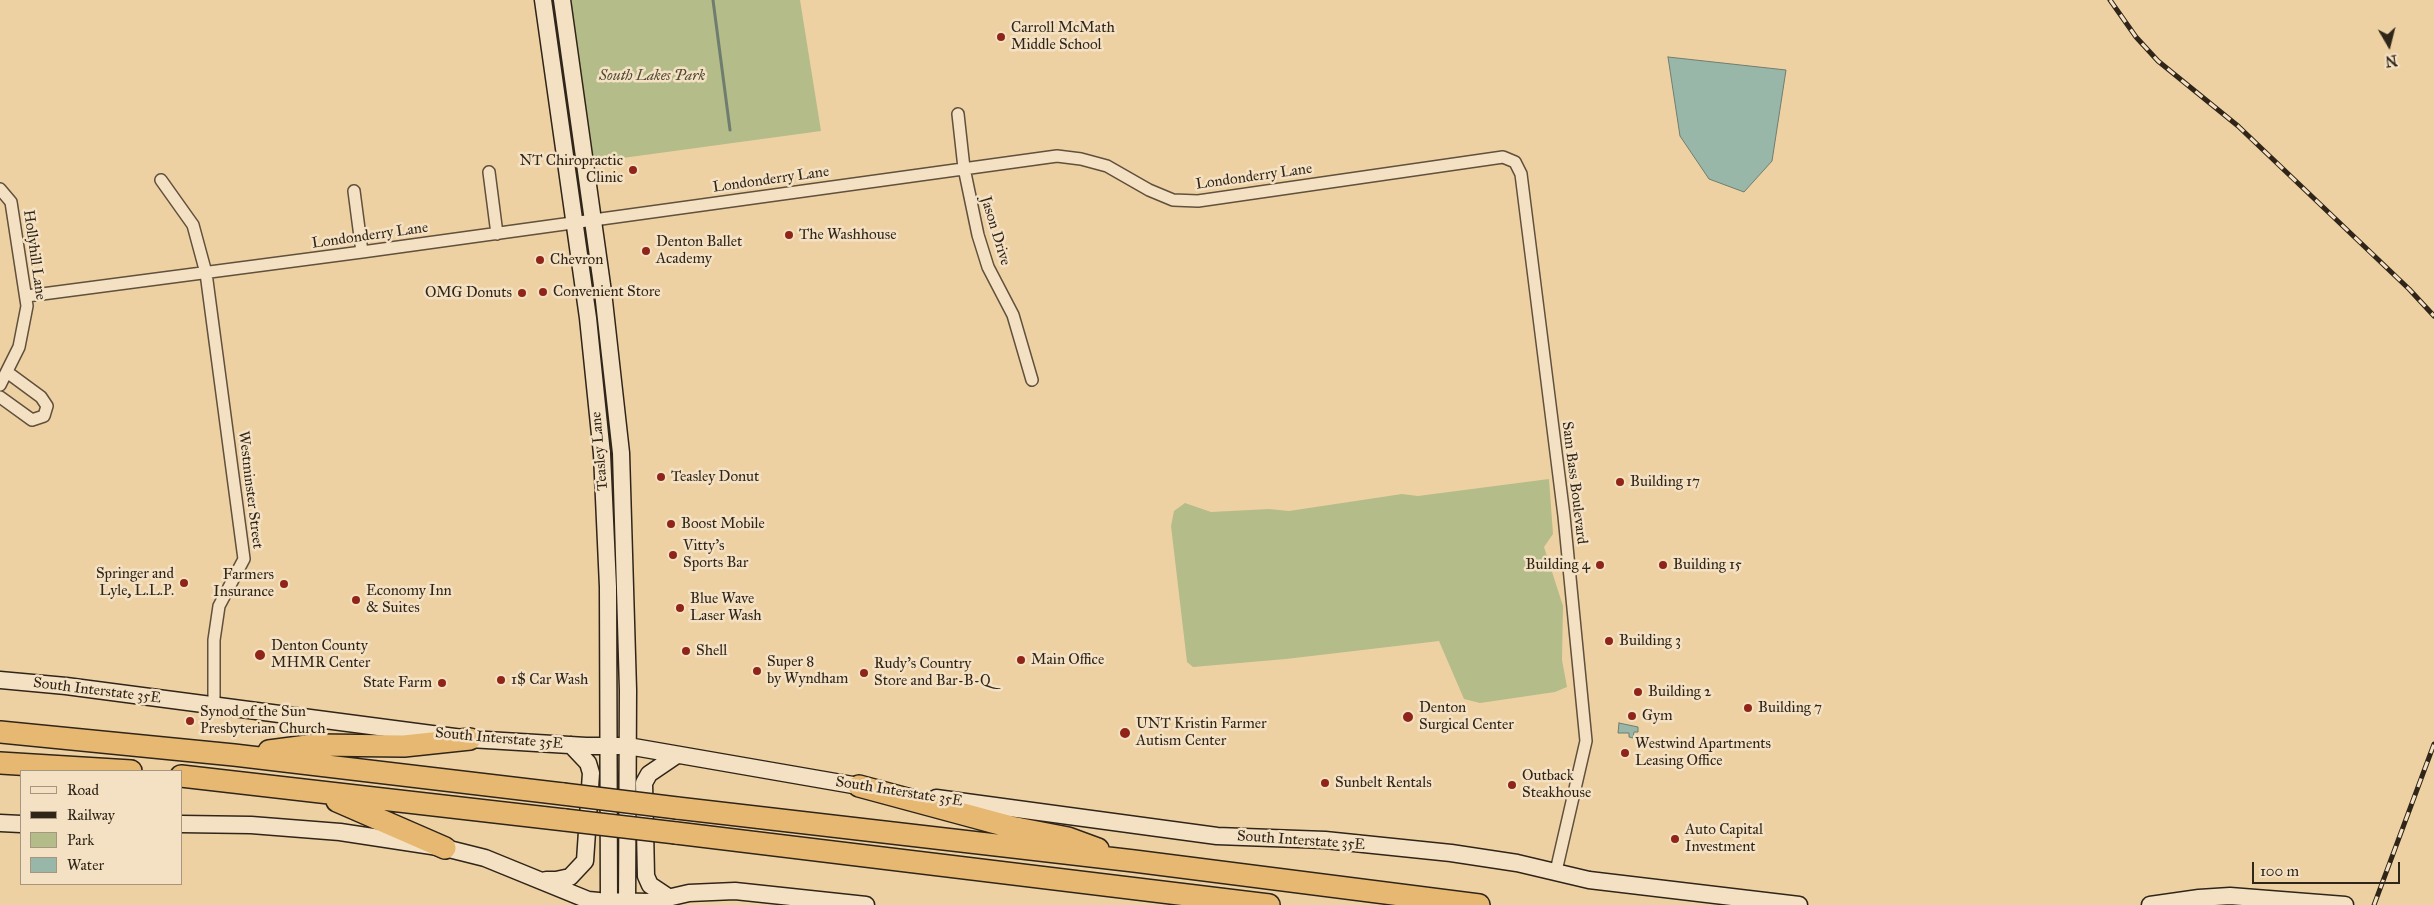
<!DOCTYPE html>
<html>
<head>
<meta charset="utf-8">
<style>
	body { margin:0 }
	#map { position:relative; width:2434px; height:905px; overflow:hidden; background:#eed1a3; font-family:"IM FELL Great Primer",serif }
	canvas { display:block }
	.legend { position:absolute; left:20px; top:770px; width:162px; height:115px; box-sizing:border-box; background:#f4e1c3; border:1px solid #a6967f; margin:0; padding:6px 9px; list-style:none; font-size:15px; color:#302519 }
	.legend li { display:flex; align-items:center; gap:10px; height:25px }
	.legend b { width:25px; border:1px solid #a6967f }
	.north { position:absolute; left:2364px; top:20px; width:50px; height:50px; -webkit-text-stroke:4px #f4e1c3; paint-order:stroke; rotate:172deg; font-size:14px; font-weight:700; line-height:20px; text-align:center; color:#302519 }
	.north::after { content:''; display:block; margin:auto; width:18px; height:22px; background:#302519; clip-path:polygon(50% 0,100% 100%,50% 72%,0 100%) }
	.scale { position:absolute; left:2252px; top:862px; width:148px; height:22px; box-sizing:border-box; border:2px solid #302519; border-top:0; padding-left:6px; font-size:15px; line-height:18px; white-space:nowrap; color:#302519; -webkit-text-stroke:4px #f4e1c3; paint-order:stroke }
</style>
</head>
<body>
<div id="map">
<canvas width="2434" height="905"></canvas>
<ul class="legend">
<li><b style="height:6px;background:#f4e1c3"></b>Road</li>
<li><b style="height:6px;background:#302519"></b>Railway</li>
<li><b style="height:14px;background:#b4bc89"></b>Park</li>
<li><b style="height:14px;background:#99b7a8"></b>Water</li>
</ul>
<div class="north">N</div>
<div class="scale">100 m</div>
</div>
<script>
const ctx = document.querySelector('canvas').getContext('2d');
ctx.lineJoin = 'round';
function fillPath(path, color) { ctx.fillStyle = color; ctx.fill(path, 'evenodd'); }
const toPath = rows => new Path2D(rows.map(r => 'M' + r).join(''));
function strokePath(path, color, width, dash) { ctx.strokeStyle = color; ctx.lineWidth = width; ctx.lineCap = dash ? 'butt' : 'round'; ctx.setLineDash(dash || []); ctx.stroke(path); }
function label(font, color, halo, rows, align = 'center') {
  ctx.font = font + ' "IM FELL Great Primer",serif'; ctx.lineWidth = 5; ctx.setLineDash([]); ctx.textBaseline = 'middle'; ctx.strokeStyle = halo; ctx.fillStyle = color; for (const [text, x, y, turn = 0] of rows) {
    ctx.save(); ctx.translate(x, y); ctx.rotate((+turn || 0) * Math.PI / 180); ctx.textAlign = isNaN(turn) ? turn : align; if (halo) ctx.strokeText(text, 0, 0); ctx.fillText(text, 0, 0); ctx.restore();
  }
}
fillPath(toPath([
	[563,0,800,0,821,131,586,163],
	[1549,479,1553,534,1544,547,1563,606,1562,660,1567,687,1555,692,1480,703,1464,699,1439,641,1286,659,1193,667,1187,662,1171,526,1174,511,1185,503,1211,512,1269,509,1289,511,1402,494,1418,496]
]), '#b4bc89');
const water = toPath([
	[1668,57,1786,70,1772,161,1744,192,1709,179,1680,136,1668,57],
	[1619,723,1638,727,1638,732,1634,732,1633,738,1629,737,1629,733,1618,733,1619,723]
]);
fillPath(water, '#99b7a8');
strokePath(water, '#6f7d6f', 1);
strokePath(toPath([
	[713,0,730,130]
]), '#6f7d6f', 3);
const street = toPath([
	[958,114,964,168,978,235,988,267,1013,315,1032,380],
	[489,172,497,234],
	[161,180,193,225,206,273,244,559,219,606,214,640,214,705],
	[0,189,11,202,27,306,19,347,0,385],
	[354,191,362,252],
	[27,296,362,252,1057,156,1081,159,1107,166,1149,190,1173,200,1198,201,1503,157,1515,162,1521,174,1564,516,1586,741,1556,871],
	[0,397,32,420,44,416,47,406,41,397,7,372]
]);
const secondary = toPath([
	[543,0,588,318,602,454,608,587,609,905],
	[562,0,603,292,621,453,628,690,627,905],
	[0,680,66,686,470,739,586,746,628,746,870,788],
	[936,798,1217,836,1325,840,1451,853,1517,863,1589,880,1799,905],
	[0,823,21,824],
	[181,824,251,825,340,832,445,848,485,858,588,900,599,901,650,902,689,893,735,891,866,905],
	[546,880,556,880,570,877,585,861,591,773,588,763,571,745],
	[668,897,650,885,646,876,644,783,649,774,677,755],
	[2150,905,2199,898,2230,896,2345,905]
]);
const highway = toPath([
	[0,732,234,755,563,794],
	[269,751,315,745,404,746,470,739],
	[0,763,131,771],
	[181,776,565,820],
	[859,786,1011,827,1068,838,1098,849],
	[337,801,445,848],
	[677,808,1134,861,1479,905],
	[676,833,1269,905]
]);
strokePath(street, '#60503c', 14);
strokePath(secondary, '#302519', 19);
strokePath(highway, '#302519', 24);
strokePath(street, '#f4e1c3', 11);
strokePath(secondary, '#f4e1c3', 16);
strokePath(highway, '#e7b872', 21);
const rail = toPath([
	[2110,0,2136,37,2158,61,2238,126,2409,289,2434,316],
	[2374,905,2434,744]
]);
strokePath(rail, '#302519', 5);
strokePath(rail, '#f4e1c3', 3, [9]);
const highwayBridge = toPath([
	[563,794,677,808],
	[565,820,676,833]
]);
strokePath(highwayBridge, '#302519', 24, []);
strokePath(highwayBridge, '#e7b872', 21);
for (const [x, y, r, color] of [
	[1001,37,5,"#8f2418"],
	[633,170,5,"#8f2418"],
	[789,235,5,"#8f2418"],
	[646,251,5,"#8f2418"],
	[540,260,5,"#8f2418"],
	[543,292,5,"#8f2418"],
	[522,293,5,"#8f2418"],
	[661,477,5,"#8f2418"],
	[1620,482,5,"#8f2418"],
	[671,524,5,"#8f2418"],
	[673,555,5,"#8f2418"],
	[1600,565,5,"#8f2418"],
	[1663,565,5,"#8f2418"],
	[184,583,5,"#8f2418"],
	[284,584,5,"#8f2418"],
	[356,600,5,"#8f2418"],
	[680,608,5,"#8f2418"],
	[1609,641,5,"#8f2418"],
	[686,651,5,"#8f2418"],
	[260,655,6,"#8f2418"],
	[1021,660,5,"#8f2418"],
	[757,671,5,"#8f2418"],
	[864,673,5,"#8f2418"],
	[501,680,5,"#8f2418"],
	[442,683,5,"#8f2418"],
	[1638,692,5,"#8f2418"],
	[1748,708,5,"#8f2418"],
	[1632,716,5,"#8f2418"],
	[1408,717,6,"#8f2418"],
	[190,721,5,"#8f2418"],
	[1125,733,6,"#8f2418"],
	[1625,753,5,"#8f2418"],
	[1325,783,5,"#8f2418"],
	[1512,785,5,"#8f2418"],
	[1675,839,5,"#8f2418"]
]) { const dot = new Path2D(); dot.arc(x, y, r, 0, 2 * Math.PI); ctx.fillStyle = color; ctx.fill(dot); strokePath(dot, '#f4e1c3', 2); }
label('15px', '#302519', '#f4e1c3', [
	["Carroll McMath",1011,28],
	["Middle School",1011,45],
	["NT Chiropractic",623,161,"right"],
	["Clinic",623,178,"right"],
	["The Washhouse",799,235],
	["Denton Ballet",656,242],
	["Academy",656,259],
	["Chevron",550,260],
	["Convenient Store",553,292],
	["OMG Donuts",512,293,"right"],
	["Teasley Donut",671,477],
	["Building 17",1630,482],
	["Boost Mobile",681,524],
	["Vitty's",683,546],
	["Sports Bar",683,563],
	["Building 4",1590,565,"right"],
	["Building 15",1673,565],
	["Springer and",174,574,"right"],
	["Lyle, L.L.P.",174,591,"right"],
	["Farmers",274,575,"right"],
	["Insurance",274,592,"right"],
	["Economy Inn",366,591],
	["& Suites",366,608],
	["Blue Wave",690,599],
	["Laser Wash",690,616],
	["Building 3",1619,641],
	["Denton County",271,646],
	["MHMR Center",271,663],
	["Shell",696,651],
	["Main Office",1031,660],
	["Super 8",767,662],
	["by Wyndham",767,679],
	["Rudy's Country",874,664],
	["Store and Bar-B-Q",874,681],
	["1$ Car Wash",511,680],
	["State Farm",432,683,"right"],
	["Building 2",1648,692],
	["Denton",1419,708],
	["Surgical Center",1419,725],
	["Building 7",1758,708],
	["Synod of the Sun",200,712],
	["Presbyterian Church",200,729],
	["Gym",1642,716],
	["UNT Kristin Farmer",1136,724],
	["Autism Center",1136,741],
	["Westwind Apartments",1635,744],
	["Leasing Office",1635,761],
	["Outback",1522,776],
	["Steakhouse",1522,793],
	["Sunbelt Rentals",1335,783],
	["Auto Capital",1685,830],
	["Investment",1685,847]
], 'left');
label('italic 15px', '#514b35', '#f4e1c3', [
	["South Lakes Park",652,76]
]);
label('15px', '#302519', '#f4e1c3', [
	["Londonderry Lane",1254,177,-8],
	["Londonderry Lane",771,180,-8],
	["Jason Drive",995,231,73],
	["Londonderry Lane",370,236,-8],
	["Hollyhill Lane",34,255,82],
	["Teasley Lane",600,451,-95],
	["Sam Bass Boulevard",1574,483,83],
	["Westminster Street",250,490,83],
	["South Interstate 35E",97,691,7],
	["South Interstate 35E",499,739,5],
	["South Interstate 35E",899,792,9],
	["South Interstate 35E",1301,841,4]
]);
</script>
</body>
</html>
